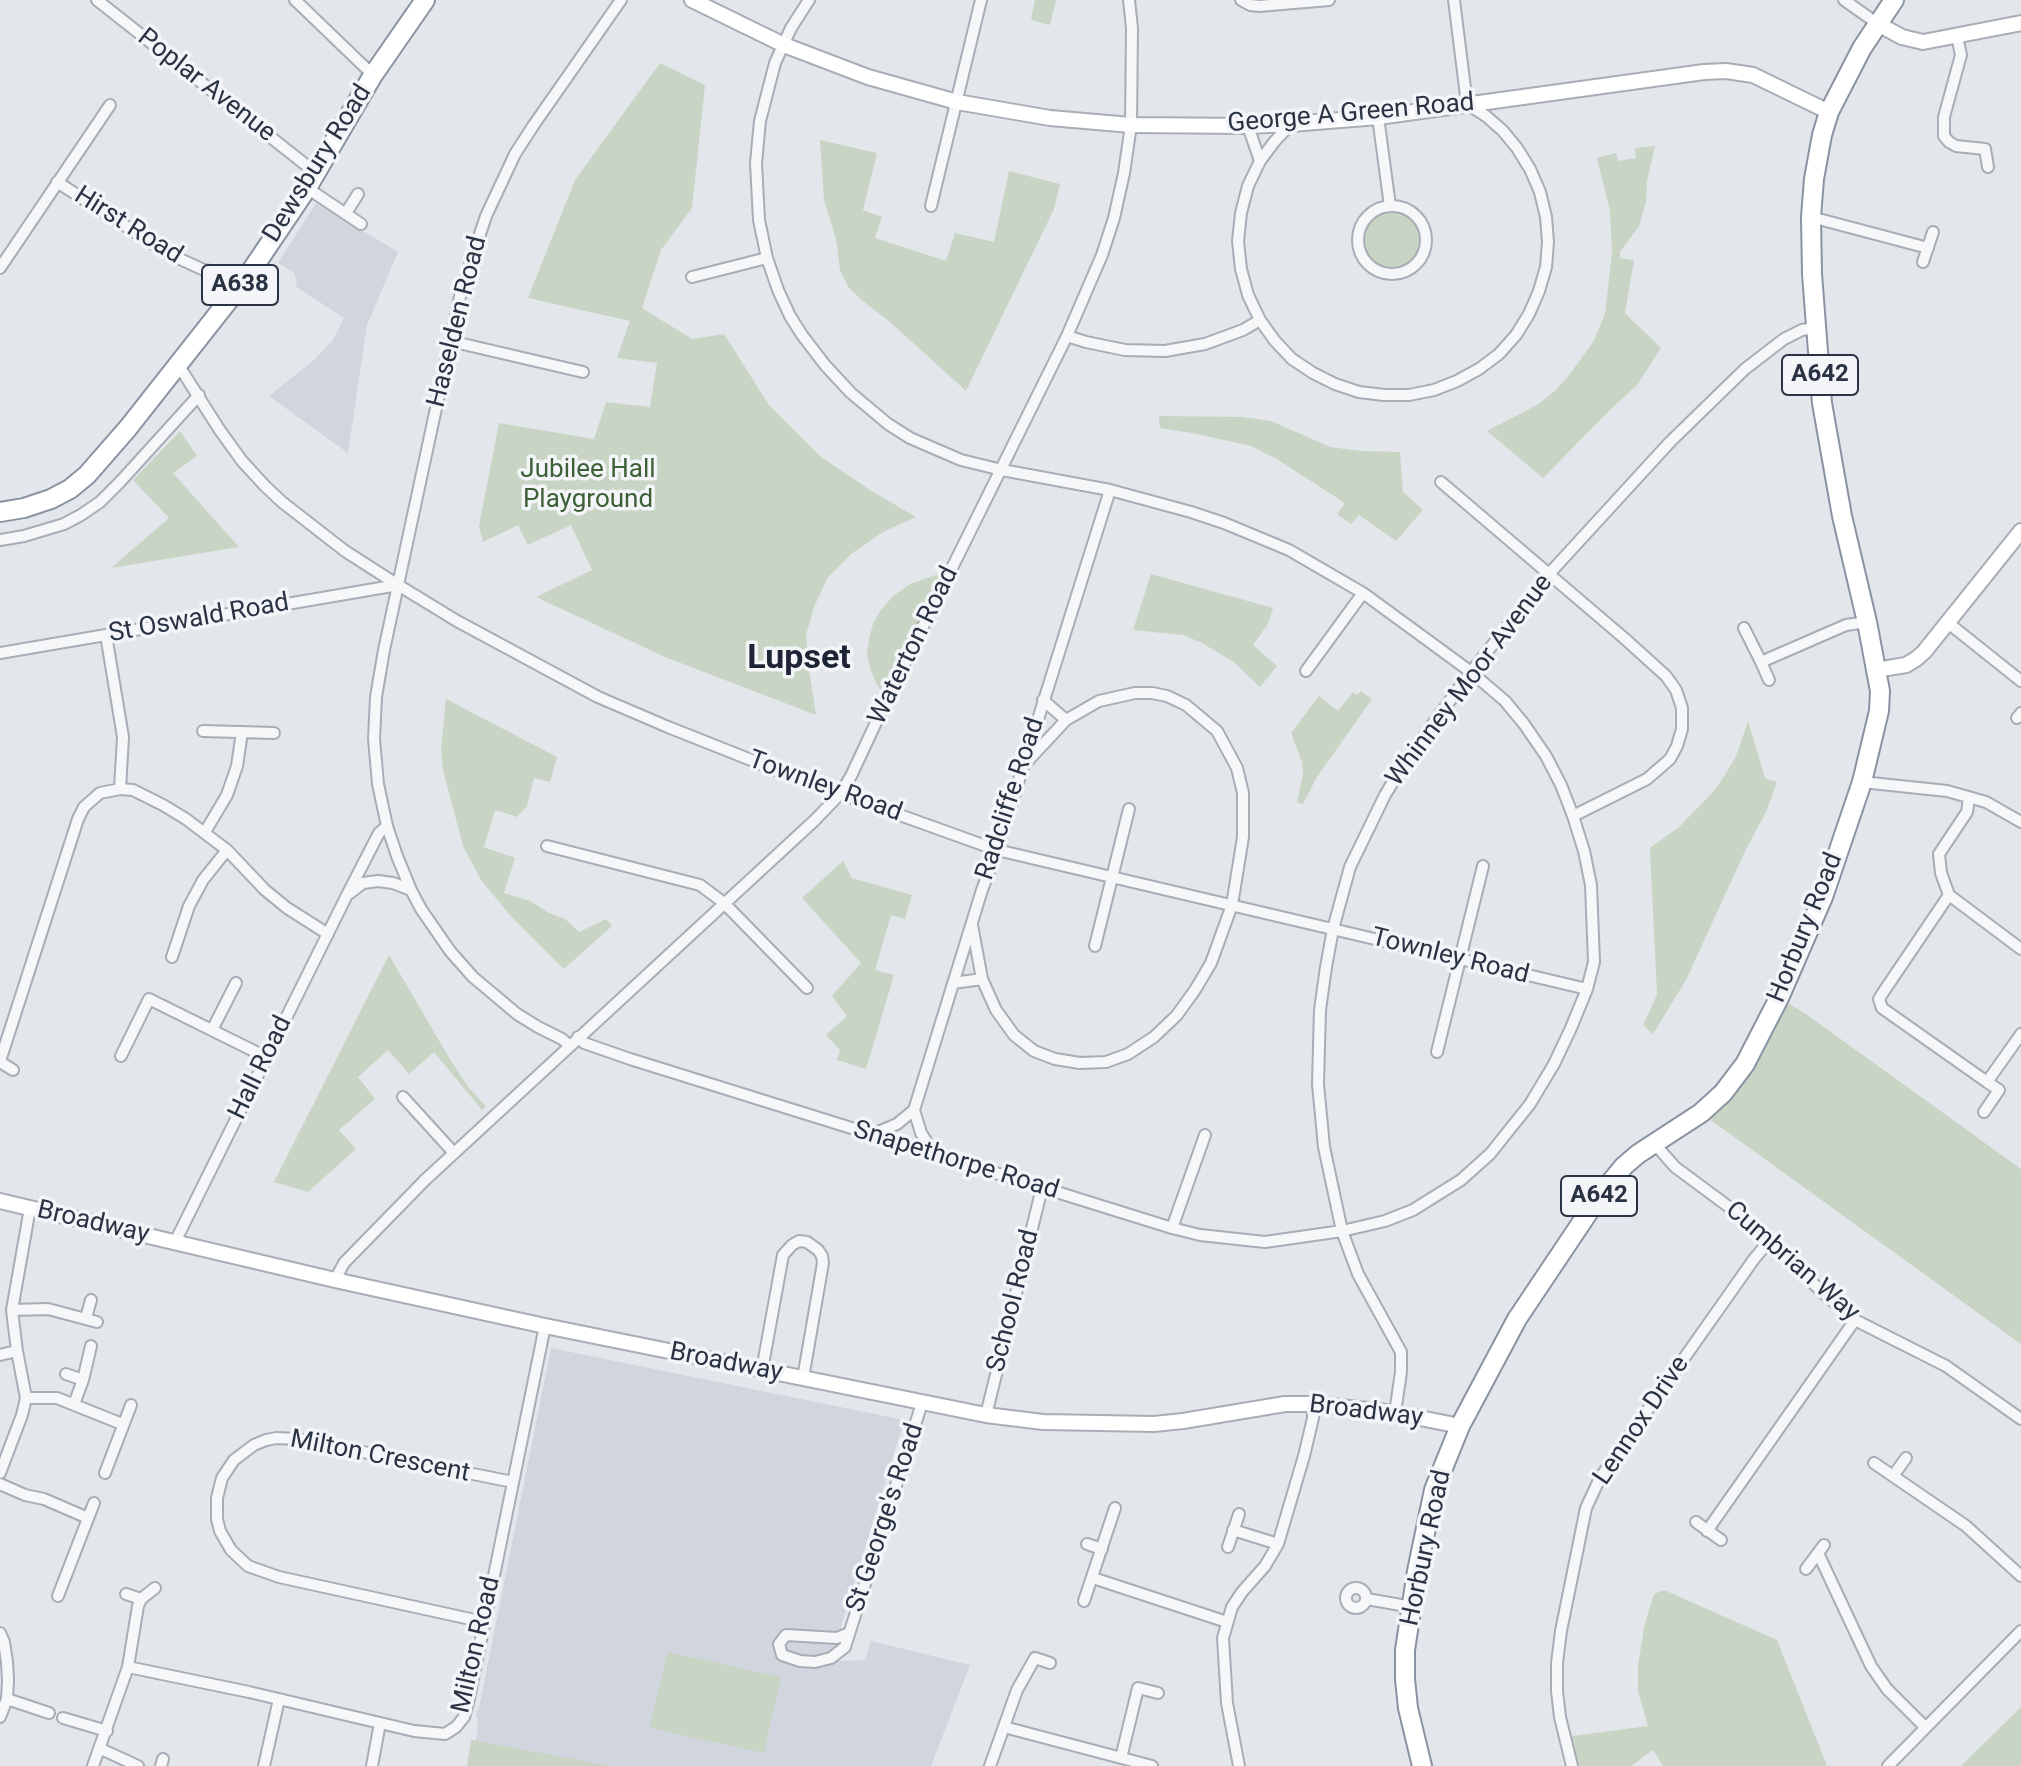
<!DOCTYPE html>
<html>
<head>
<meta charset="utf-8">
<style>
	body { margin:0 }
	canvas { display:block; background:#e3e6eb }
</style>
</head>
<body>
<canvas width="2021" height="1766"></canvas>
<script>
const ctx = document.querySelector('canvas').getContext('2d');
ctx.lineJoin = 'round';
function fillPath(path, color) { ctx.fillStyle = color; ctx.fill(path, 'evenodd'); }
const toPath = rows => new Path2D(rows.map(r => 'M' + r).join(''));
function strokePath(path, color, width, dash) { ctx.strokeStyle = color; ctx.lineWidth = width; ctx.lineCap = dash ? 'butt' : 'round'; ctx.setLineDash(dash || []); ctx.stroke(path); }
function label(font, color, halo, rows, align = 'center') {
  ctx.font = font + ' Roboto,sans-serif'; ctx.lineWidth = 7; ctx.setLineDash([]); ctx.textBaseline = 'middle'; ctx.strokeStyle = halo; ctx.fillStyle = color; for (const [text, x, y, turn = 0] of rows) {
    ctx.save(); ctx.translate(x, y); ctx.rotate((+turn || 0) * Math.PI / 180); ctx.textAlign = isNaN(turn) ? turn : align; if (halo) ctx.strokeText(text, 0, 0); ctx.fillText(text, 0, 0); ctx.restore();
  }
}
fillPath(toPath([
	[316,203,398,252,367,325,348,453,269,396,314,360,333,340,344,318,295,286,297,282,294,273,278,263],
	[551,1348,899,1419,903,1424,841,1626,838,1661,865,1660,871,1641,970,1665,931,1766,471,1766,478,1726,476,1714,479,1708]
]), '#d1d5dd');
fillPath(toPath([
	[1035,0,1056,0,1050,25,1031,20],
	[660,63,705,85,692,208,661,250,642,308,692,339,724,334,769,405,821,457,870,490,916,517,883,532,851,554,828,577,814,607,806,635,809,669,816,715,665,657,536,597,592,570,571,525,528,545,518,525,483,542,479,526,499,423,594,439,606,402,650,407,657,363,617,358,630,321,528,298,575,180],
	[820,140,877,153,863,210,882,217,875,238,946,261,955,233,994,242,1009,171,1060,184,1054,209,966,391,889,321,864,302,849,288,840,270,836,239,824,200],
	[1655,146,1647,181,1646,202,1639,226,1620,252,1620,258,1634,260,1625,313,1661,348,1637,385,1611,409,1543,478,1487,431,1537,405,1556,390,1570,374,1593,342,1605,314,1612,253,1610,211,1597,158,1616,153,1618,161,1636,158,1635,148],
	'1364 240a29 29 0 1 1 58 0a29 29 0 1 1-58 0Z',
	[1159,416,1242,417,1271,421,1330,447,1361,451,1400,452,1403,492,1423,510,1396,541,1359,515,1351,524,1337,514,1345,503,1275,458,1251,446,1192,433,1160,428],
	[180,431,197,456,173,473,239,547,111,568,169,518,133,480],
	[949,574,887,699,877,685,871,671,867,655,869,639,873,624,881,610,893,596,910,584,936,575],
	[1151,574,1273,608,1268,624,1253,645,1277,666,1260,687,1235,663,1202,643,1183,635,1133,630],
	[1361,691,1372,699,1317,777,1303,804,1297,803,1303,774,1302,762,1291,733,1319,696,1338,711,1353,692,1357,695],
	[446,699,557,757,550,782,534,778,527,806,517,817,495,810,484,847,515,858,504,893,530,901,549,913,565,919,579,932,606,919,612,926,564,969,510,915,481,880,463,846,443,770,441,748],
	[1748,721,1765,778,1777,782,1766,812,1746,849,1686,980,1653,1034,1643,1025,1657,995,1650,848,1679,827,1714,791,1727,772,1737,754],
	[843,861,852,878,912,895,905,919,891,915,875,970,894,975,866,1069,837,1060,840,1050,826,1035,847,1016,832,996,861,963,802,898],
	[389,955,451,1061,469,1088,486,1106,482,1110,434,1052,409,1074,388,1050,358,1077,375,1099,339,1130,356,1149,308,1192,274,1182],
	[1779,998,1806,1014,2021,1169,2021,1344,1701,1113],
	[1664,1590,1777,1640,1827,1766,1663,1766,1653,1750,1631,1766,1572,1766,1565,1737,1648,1726,1638,1691,1638,1665,1645,1623,1654,1594],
	[667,1652,781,1677,764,1753,650,1728],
	[2021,1707,2021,1766,1961,1766],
	[471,1740,472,1740,610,1766,467,1766]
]), '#c8d5c4');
const street = toPath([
	[97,0,316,173],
	[295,0,373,75],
	[1241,0,1250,5,1259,6,1329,0],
	[1844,0,1878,24],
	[1957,36,1961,55,1944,117,1944,136,1949,142,1956,146,1985,149,1988,167],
	[1378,117,1390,206],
	[1291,124,1274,142,1260,161,1248,186,1241,213,1238,241,1241,269,1248,295,1260,320,1275,341,1292,359,1313,373,1335,384,1359,392,1384,395,1409,395,1434,390,1457,381,1479,369,1499,354,1516,335,1529,314,1539,291,1546,267,1548,242,1546,217,1540,192,1530,169,1517,148,1503,131,1486,116,1467,104,1454,0],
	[1248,126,1260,161],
	[57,182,169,254,204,270,247,277],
	[307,188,361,224],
	'1358 240a34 34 0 1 1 68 0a34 34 0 1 1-68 0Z',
	[931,206,981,0],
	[346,213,358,194],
	[1811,217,1928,248],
	[1923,262,1933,232],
	[0,268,110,105],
	[692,277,767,258],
	[1067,336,1086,342,1125,350,1165,351,1205,344,1243,330,1260,320],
	[450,341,583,372],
	[179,366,219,429,242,461,265,486,282,502,345,551,398,585,457,621,598,697,668,727,794,777,997,850,1587,989],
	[1441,482,1624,638,1666,676,1676,690,1682,708,1682,729,1677,746,1670,759,1647,779,1573,816],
	[0,540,24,536,64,524,81,515,100,502,120,482,199,395],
	[1947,622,2021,681],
	[1744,628,1761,662,1846,625,1867,622],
	[106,635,123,737,120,789],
	[0,653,398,585],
	[1761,662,1769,680],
	[1306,671,1363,593],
	[1043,700,1066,720],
	[2017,718,2021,713],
	[203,731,274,733],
	[1862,782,1947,791,1986,802,2021,822],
	[1969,798,1967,812,1939,854,1941,873,1949,895,2021,949],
	[205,832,227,795,237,766,242,732],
	[547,846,700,885,724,903,807,988],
	[350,893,363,883,378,881,393,883,411,890],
	[1949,895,1882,994,1879,999,1882,1008,1987,1082,2021,1034],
	[972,925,982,979,996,1010,1014,1035,1034,1051,1055,1059,1080,1063,1106,1062,1128,1054,1154,1037,1177,1015,1195,990,1211,963,1232,905,1243,837,1243,793,1237,768,1217,731,1186,705,1167,696,1152,693,1135,693,1099,701,1066,720,1023,766],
	[1095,946,1129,809],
	[172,957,189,906,203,880,227,850],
	[953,983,982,979],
	[212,1030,236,983],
	[578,1037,584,1043,630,1059,1172,1228,1200,1235,1265,1242,1342,1231,1385,1221,1413,1210,1461,1180,1490,1154,1530,1104,1554,1064,1571,1028,1587,989,1594,962,1591,885,1584,851,1573,816,1561,785,1546,756,1524,724,1505,701,1471,672,1363,593,1289,550,1224,523,1191,512,1110,490,1002,470,961,460,910,438,888,424,851,393,825,365,802,335,790,316,778,290,767,258,759,220,756,163,760,121,775,63,791,28,809,0],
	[569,1045,562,1039,538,1027,517,1014,473,977,450,951,421,909,411,890,397,856,387,826,378,784,374,739,376,697,384,650,461,292,486,216,515,154,533,126,621,0],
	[1437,1052,1483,866],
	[121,1056,149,999,266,1057],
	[0,1061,78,819,84,807,100,793,120,789,133,790,163,805,186,819,227,850,265,890,287,908,328,934],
	[0,1062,13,1070],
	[403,1097,454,1153],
	[914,1110,921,1133,934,1154],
	[1984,1112,1999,1090,1987,1082],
	[871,1135,897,1124,914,1110,982,890,997,850,1110,490],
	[1654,1143,1675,1167,1756,1227,1822,1292,1855,1320,1946,1366,2021,1419],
	[1172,1228,1205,1135],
	[175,1242,347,895,379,833,387,826],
	[335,1280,344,1263,425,1180,815,820,840,794,851,776,887,699,1067,336,1102,255,1114,218,1124,173,1131,125,1132,28,1129,0],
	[12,1310,48,1309,97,1322],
	[86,1318,91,1300],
	[0,1355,17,1351],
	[762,1370,783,1255,792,1245,799,1241,807,1242,818,1250,822,1256,823,1263,803,1378],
	[66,1374,83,1380],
	[26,1398,57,1398,122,1424],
	[74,1404,83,1380,91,1346],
	[1395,1413,1401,1372,1401,1352,1358,1274,1342,1231,1324,1147,1318,1084,1320,1010,1326,967,1333,929,1350,867,1385,795,1405,762,1471,672,1548,575,1670,442,1745,369,1784,339,1802,330,1816,328],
	[986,1415,1042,1188],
	[1874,1463,1966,1526,2021,1576],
	[0,1473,22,1415,26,1398,17,1351,12,1310,30,1208],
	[105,1473,131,1405],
	[1893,1476,1906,1458],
	[0,1484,25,1495,44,1499,88,1518],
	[1696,1522,1721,1540],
	[1233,1530,1278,1544],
	[1707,1531,1855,1320],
	[1087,1544,1102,1549],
	[1228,1547,1239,1514],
	[1818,1553,1871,1666,1887,1689,1925,1727],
	[1806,1569,1824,1545],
	[1093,1578,1227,1622],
	'1346 1598a10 10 0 1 1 20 0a10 10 0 1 1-20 0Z',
	[126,1594,141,1599],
	[58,1596,94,1503],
	[1367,1599,1412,1607],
	[1084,1601,1115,1508],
	[484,1622,279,1577,248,1566,231,1550,220,1531,217,1519,217,1498,222,1478,234,1460,254,1445,266,1440,276,1438,298,1439,513,1482],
	[0,1633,4,1642,7,1662,8,1680,7,1699,0,1717],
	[849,1633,837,1638,786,1635,779,1644,782,1655,800,1661,815,1662,831,1658,845,1647,922,1403],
	[128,1667,249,1692,414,1731,445,1734,456,1727,464,1717,468,1703,545,1326],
	[7,1699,49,1713],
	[63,1718,107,1731],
	[1004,1727,1152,1766],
	[101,1749,138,1766],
	[1121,1758,1138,1688,1158,1693],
	[93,1766,128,1667,138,1606,141,1599,155,1588],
	[161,1766,163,1759],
	[264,1766,279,1699],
	[372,1766,380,1723],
	[990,1766,1017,1690,1035,1658,1050,1663],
	[1239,1766,1227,1703,1223,1638,1232,1607,1242,1592,1265,1566,1278,1544,1304,1456,1313,1418,1313,1404],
	[1572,1766,1560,1717,1557,1691,1557,1663,1561,1631,1586,1508,1600,1478,1618,1452,1754,1259,1770,1240],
	[1888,1766,2021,1631]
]);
const secondary = toPath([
	[692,0,784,45,868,77,957,102,1050,118,1131,125,1248,126,1291,124,1378,117,1704,72,1726,71,1753,75,1829,112],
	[1878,24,1902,37,1923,42,2021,23],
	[1876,670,1906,665,1916,659,1924,652,2021,531],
	[0,1201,335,1280,545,1326,986,1415,1043,1422,1154,1424,1183,1421,1285,1404,1313,1404,1395,1413,1460,1426]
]);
const highway = toPath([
	[0,512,24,508,51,499,70,489,87,475,128,428,247,277,307,188,373,75,425,0],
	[1422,1766,1408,1708,1405,1679,1405,1650,1417,1571,1434,1490,1460,1426,1517,1319,1600,1195,1624,1166,1638,1154,1701,1113,1723,1093,1745,1064,1779,998,1823,897,1862,782,1879,711,1880,691,1867,622,1842,516,1822,403,1812,274,1811,217,1814,179,1822,135,1829,112,1862,48,1894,0]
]);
strokePath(street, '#a8adb6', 14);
strokePath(secondary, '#a8adb6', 18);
strokePath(highway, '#8a93a2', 22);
strokePath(street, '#f6f7f9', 10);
strokePath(secondary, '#fff', 14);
strokePath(highway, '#fff', 18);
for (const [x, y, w] of [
	[240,285,76],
	[1820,375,76],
	[1599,1196,76]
]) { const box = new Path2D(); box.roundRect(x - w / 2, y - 20, w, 40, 6); ctx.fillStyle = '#f3f5f8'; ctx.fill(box); strokePath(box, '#2a3344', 2); }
label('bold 24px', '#2a3344', null, [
	["A638",240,285],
	["A642",1820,375],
	["A642",1599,1196]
]);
label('26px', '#2a3344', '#f3f5f8', [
	["Poplar Avenue",206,86,38],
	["George A Green Road",1351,114,-5],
	["Dewsbury Road",318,164,-58],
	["Hirst Road",128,226,32],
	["Haselden Road",458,322,-76],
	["St Oswald Road",199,619,-10],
	["Waterton Road",914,646,-64],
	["Whinney Moor Avenue",1470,681,-53],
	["Townley Road",825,787,20],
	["Radcliffe Road",1011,799,-72],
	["Horbury Road",1806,928,-68],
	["Townley Road",1450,957,14],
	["Hall Road",261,1068,-64],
	["Snapethorpe Road",956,1161,17],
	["Broadway",93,1223,13],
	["Cumbrian Way",1792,1262,41],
	["School Road",1014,1301,-76],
	["Broadway",726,1363,11],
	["Broadway",1366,1412,7],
	["Lennox Drive",1642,1421,-56],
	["Milton Crescent",380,1457,11],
	["St George's Road",886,1518,-72],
	["Horbury Road",1427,1548,-78],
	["Milton Road",477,1645,-77]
]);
label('26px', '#3d6037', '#f3f5f8', [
	["Jubilee Hall",588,470],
	["Playground",588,500]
]);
label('bold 34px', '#1c2435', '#f3f5f8', [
	["Lupset",799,659]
]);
</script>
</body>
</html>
